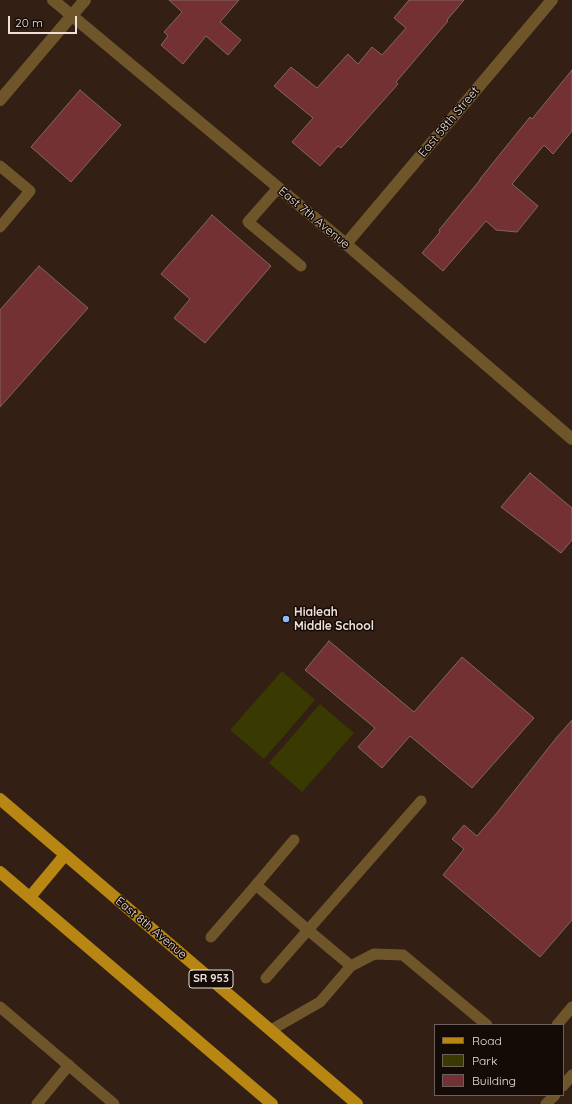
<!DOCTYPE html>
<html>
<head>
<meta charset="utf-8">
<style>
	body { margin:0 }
	#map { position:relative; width:572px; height:1104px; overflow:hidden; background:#331f13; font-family:Quicksand,sans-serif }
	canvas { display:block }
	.legend { position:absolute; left:434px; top:1024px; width:130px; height:72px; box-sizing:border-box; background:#140b07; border:1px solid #6b605b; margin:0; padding:5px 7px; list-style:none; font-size:12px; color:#eee0d8 }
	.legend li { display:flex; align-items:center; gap:8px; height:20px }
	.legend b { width:20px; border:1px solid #6b605b }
	.scale { position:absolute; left:8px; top:16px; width:69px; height:18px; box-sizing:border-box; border:2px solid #eee0d8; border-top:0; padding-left:5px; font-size:12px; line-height:14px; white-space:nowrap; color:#eee0d8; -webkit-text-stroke:3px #140b07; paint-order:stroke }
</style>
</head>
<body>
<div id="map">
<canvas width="572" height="1104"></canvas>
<ul class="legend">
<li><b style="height:5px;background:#b88612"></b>Road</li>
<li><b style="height:11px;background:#383a01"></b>Park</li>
<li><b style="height:11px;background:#743133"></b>Building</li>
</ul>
<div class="scale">20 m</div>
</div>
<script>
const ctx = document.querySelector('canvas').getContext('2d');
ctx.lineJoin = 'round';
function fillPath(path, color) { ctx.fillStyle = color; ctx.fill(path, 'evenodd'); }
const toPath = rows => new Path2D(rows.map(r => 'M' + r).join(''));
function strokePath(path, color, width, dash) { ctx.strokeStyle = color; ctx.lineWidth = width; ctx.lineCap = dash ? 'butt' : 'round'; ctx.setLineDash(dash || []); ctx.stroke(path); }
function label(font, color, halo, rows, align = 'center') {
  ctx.font = font + ' Quicksand,sans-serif'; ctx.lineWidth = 3; ctx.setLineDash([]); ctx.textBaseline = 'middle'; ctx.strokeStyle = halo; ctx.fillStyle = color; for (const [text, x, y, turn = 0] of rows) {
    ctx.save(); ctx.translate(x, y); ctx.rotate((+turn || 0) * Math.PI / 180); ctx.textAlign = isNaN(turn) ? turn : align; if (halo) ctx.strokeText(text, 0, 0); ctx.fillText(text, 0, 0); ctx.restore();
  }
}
fillPath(toPath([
	[282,671,315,700,264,759,230,730],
	[320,704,354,733,302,792,269,763]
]), '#383a01');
const building = toPath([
	[169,0,239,0,220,22,241,40,228,55,206,36,183,64,161,45,168,36,164,32,182,12,169,0],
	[409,0,464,0,447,20,448,21,396,82,398,84,341,148,338,146,320,166,292,142,313,118,274,86,291,67,317,88,348,54,358,64,372,47,382,55,406,28,394,18,409,0],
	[572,70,572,131,553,154,544,145,512,184,538,206,517,232,496,230,486,221,443,271,422,253,440,232,439,230,480,180,480,179,530,117,532,119,572,70],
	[80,90,121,125,71,182,31,147,80,90],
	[212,215,271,266,205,343,174,318,190,299,161,274,212,215],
	[39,266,88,308,0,407,0,310,39,266],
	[530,473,572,508,572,540,561,553,501,507,530,473],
	[329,641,414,712,462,657,534,718,472,788,410,736,382,768,358,747,375,728,305,670,329,641],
	[572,720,572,920,540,957,443,875,464,849,452,839,464,825,477,836,496,814,557,737,572,720]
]);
fillPath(building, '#743133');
strokePath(building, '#826665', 1);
strokePath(toPath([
	[0,166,30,191,0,227],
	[278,188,248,222,301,266],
	[294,840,256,885,308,930,421,801],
	[211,937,256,885],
	[266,978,308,930,351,966],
	[0,1007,114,1104],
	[557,1025,572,1007],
	[271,1030,320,1002,351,966,374,954,403,955,487,1025],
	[563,1086,572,1075],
	[37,1104,69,1065],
	[546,1104,555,1095]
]), '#6e562a', 11);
strokePath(toPath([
	[53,0,346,244,572,439],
	[0,100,85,0],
	[346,244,552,0]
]), '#6e562a', 12);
strokePath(toPath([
	[0,799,357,1104],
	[0,872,272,1104],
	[30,897,65,855]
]), '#b88612', 12);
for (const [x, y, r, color] of [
	[286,619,4,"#8eb9fd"]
]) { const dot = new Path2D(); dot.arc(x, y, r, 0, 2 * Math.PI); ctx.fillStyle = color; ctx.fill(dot); strokePath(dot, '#140b07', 1.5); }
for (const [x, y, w] of [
	[211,979,44]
]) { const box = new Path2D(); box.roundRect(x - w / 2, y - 9, w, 18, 3); ctx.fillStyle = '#140b07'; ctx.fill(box); strokePath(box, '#eee0d8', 1); }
label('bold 11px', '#eee0d8', null, [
	["SR 953",211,979]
]);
label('12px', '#eee0d8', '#140b07', [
	["East 58th Street",449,122,-50],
	["East 7th Avenue",314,218,40],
	["East 8th Avenue",151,928,40]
]);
label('bold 12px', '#eee0d8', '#140b07', [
	["Hialeah",294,612],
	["Middle School",294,626]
], 'left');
</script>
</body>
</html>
